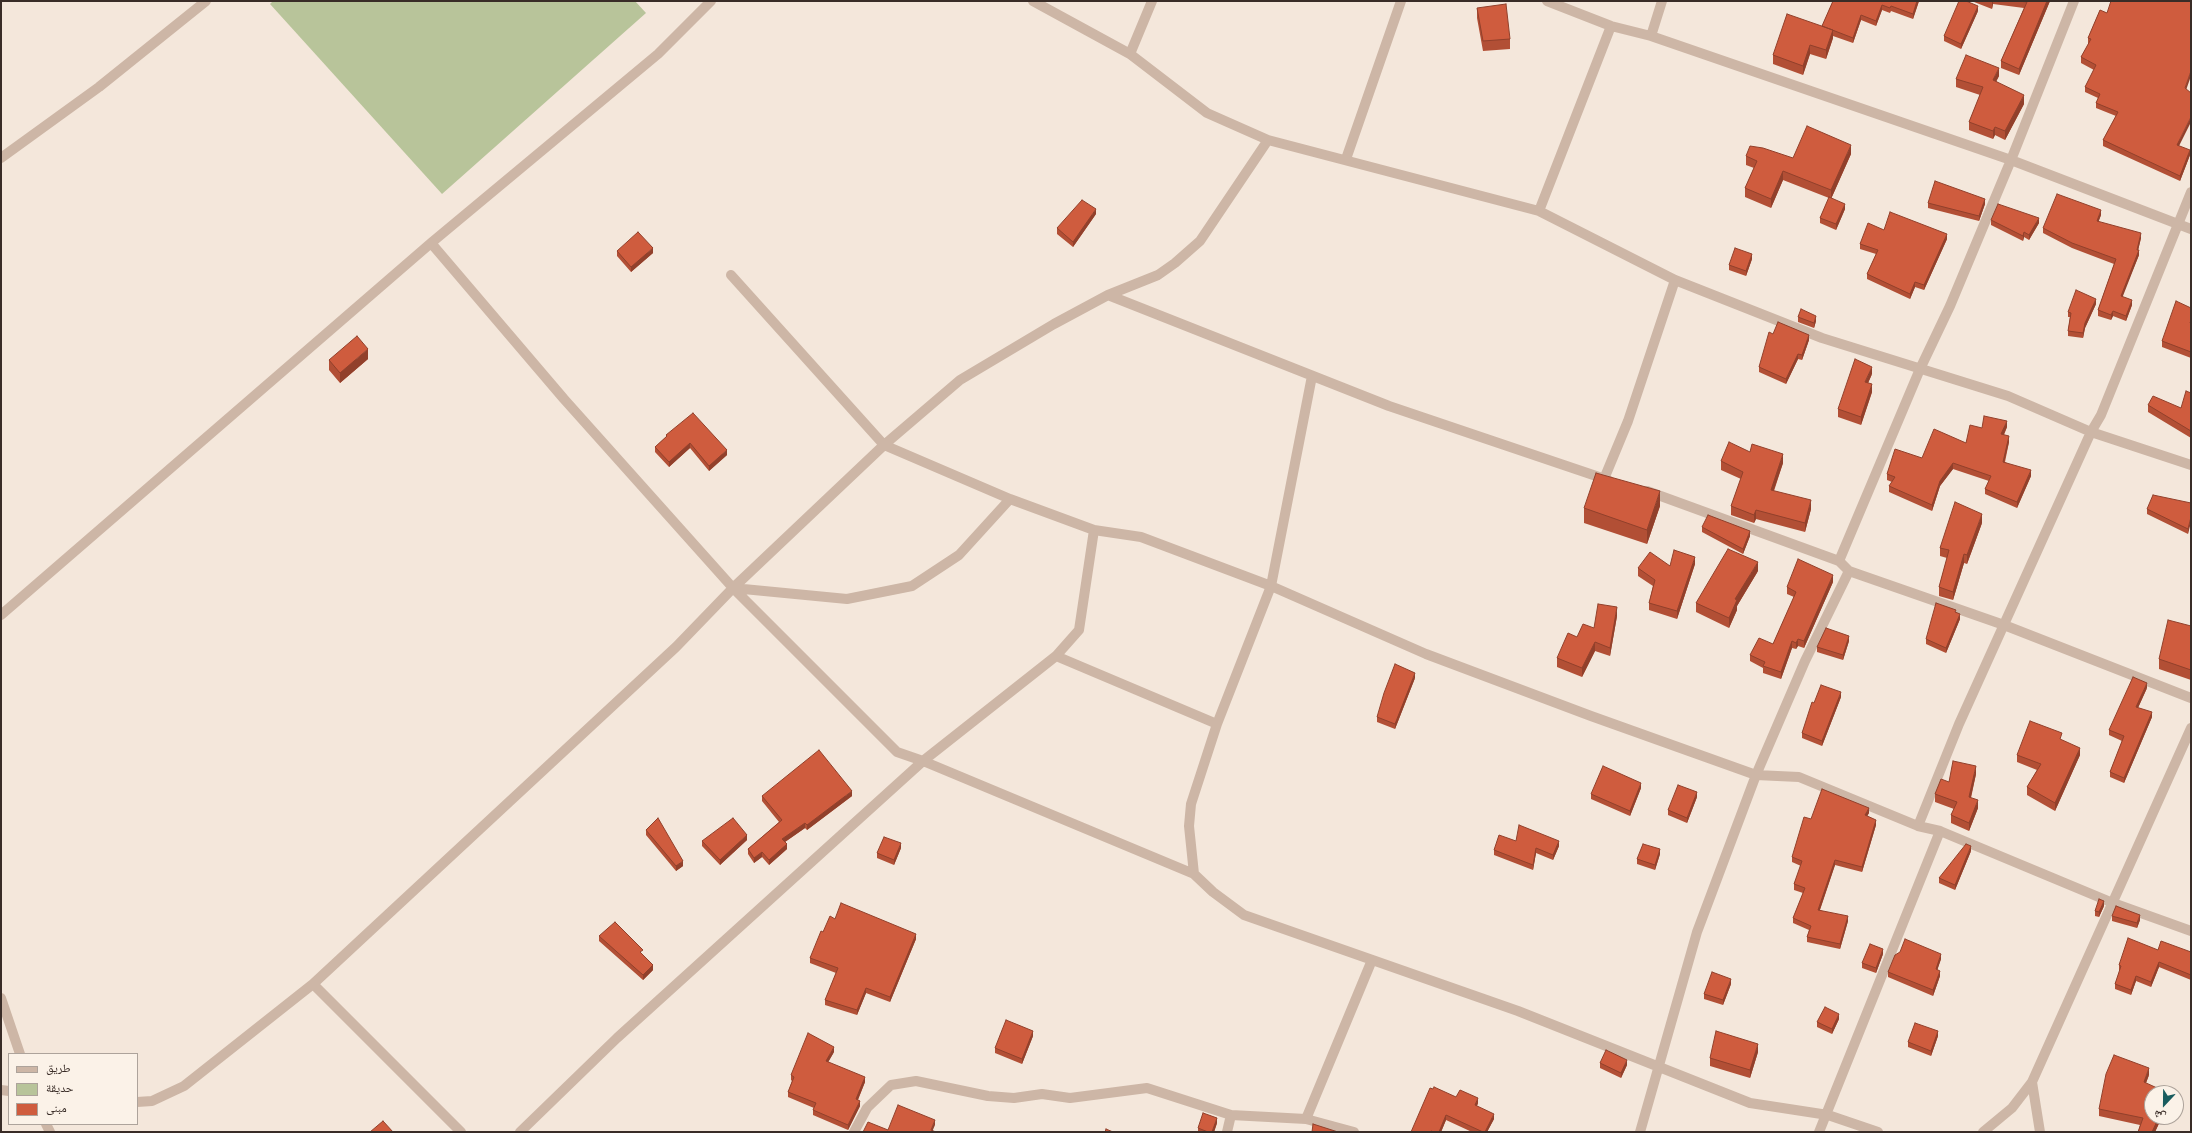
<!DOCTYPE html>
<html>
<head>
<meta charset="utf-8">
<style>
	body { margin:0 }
	#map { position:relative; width:2192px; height:1133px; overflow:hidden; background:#f4e7db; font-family:"Fira Sans Condensed","Noto Naskh Arabic",sans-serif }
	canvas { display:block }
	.frame { position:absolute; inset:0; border:2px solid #392c27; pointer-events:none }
	.legend { position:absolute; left:8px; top:1053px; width:130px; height:72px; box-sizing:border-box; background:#fbf2e8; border:1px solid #ada39b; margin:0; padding:5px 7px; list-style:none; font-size:12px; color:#392c27 }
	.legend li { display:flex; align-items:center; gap:8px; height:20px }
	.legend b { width:20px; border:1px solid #ada39b }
	.north { position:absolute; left:2144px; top:1085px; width:40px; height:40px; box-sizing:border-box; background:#fbf2e8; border:1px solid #ada39b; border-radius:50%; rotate:202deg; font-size:11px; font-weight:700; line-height:16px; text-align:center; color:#392c27 }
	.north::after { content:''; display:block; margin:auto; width:14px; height:18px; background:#195c5e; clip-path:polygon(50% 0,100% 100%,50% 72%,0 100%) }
</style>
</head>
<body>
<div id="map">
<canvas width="2192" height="1133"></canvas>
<div class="frame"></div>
<ul class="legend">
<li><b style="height:5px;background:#cdb6a6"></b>طريق</li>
<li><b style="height:11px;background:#b8c49a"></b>حديقة</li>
<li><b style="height:11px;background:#cf5c3e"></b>مبنى</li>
</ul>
<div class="north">ش</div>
</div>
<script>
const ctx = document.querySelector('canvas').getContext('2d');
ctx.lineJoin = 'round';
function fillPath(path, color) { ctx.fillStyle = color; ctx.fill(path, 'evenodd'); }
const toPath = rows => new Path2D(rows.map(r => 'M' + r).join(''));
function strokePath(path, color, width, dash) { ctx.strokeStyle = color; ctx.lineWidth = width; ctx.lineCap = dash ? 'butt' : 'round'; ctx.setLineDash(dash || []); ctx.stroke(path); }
fillPath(toPath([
	[273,1,635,1,646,13,442,194,270,4]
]), '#b8c49a');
strokePath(toPath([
	[1033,1,1130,54,1207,113,1268,140,1539,211,1675,280,1822,338,2008,396,2091,432,2191,465],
	[1547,1,1611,26,1651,36,2011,160,2191,229],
	[1651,36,1662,1],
	[1130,54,1152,1],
	[1,158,99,87,206,1],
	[1346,159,1401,1],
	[1539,211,1611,26],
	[431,243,564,399,733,588,897,752,923,761,1194,874,1213,892,1244,915,1518,1011,1750,1103,1828,1115,1878,1132],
	[731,275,884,445,1010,499,1094,530,1141,537,1271,586,1426,654,1591,716,1756,775,1799,777,1918,826,1940,831,2113,903,2191,931],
	[1108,295,1389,406,1608,480],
	[1604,479,1628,421,1675,280],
	[1647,491,1839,561,1849,571,2004,625,2191,698],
	[1839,561,1920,369,1950,306,2011,160,2074,1],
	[733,588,847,599,912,586,959,555,1010,499],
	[1,615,431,243,658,54,711,1],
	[1056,656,1217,724],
	[1918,826,1959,724,2091,432,2101,415,2191,192],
	[1194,874,1189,826,1191,804,1217,724,1271,586,1312,376],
	[313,984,461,1132],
	[1,998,20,1054],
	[2032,1082,2040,1132],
	[1,1090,9,1091],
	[137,1102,152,1101,184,1086,313,984,676,647,733,588,884,445,960,380,1054,324,1108,295,1158,275,1175,263,1200,241,1268,140],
	[1306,1119,1372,960],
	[46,1124,50,1132],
	[520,1132,617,1038,923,761,1056,656,1079,630,1094,530],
	[854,1132,867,1108,891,1085,916,1081,988,1096,1014,1098,1042,1094,1070,1098,1147,1088,1231,1115,1306,1119,1354,1132],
	[1227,1132,1231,1115],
	[1640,1132,1697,932,1756,775,1805,661,1849,571],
	[1819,1132,1940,831],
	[1983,1132,2012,1108,2032,1082,2191,728]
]), '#cdb6a6', 10);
fillPath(toPath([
	[1833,1,1919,1,1913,19,1891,11,1890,13,1882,10,1876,26,1861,20,1853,43,1833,36,1833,38,1826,59,1810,54,1803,75,1773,64,1773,55,1822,26],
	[1974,1,2050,1,2019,75,2001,68,2001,61,2024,8,1993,4,1992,9,1974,2],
	[1477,8,1510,39,1510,49,1483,51,1477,18],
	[2100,10,2186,89,2179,146,2190,155,2180,181,2103,146,2103,140,2116,116,2096,108,2096,103,2098,98,2085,92,2085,87,2094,70,2081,63,2081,57,2089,43,2088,43,2088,38],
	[1978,11,1961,49,1944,41,1944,36],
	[1999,76,1996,81,2024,104,2005,140,1995,135,1993,139,1969,130,1969,122,1980,95,1956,87,1956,79],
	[1851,154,1831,199,1845,209,1836,230,1820,223,1820,218,1829,198,1783,180,1771,208,1745,197,1745,188,1754,168,1746,165,1746,156,1793,158],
	[1928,203,1985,204,1979,221,1928,208],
	[1096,214,1073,247,1057,234,1057,228],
	[2101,215,2098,222,2141,238,2138,250,2139,255,2122,296,2132,305,2126,321,2113,316,2111,320,2098,316,2098,310,2114,264,2072,248,2043,233,2043,228],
	[1991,220,2039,223,2029,240,2024,237,2023,241,1991,225],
	[1884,230,1947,239,1924,290,1915,287,1910,299,1867,279,1867,274,1876,254,1860,249,1860,244],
	[617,251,653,253,631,272,617,256],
	[1752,259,1746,276,1729,270,1729,265],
	[2096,304,2085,328,2083,338,2068,336,2068,331,2070,317,2068,317,2068,312],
	[2191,308,2191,358,2162,347,2162,341],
	[1798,317,1816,321,1814,328,1798,322],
	[1773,334,1809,340,1802,360,1798,359,1786,384,1759,372,1759,367],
	[368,359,340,383,329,370,329,360],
	[1872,374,1868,383,1872,392,1861,425,1838,417,1838,409],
	[2191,393,2191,438,2148,412,2148,405,2181,408],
	[2007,427,2004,435,2009,442,2005,462,2031,476,2017,508,1985,494,1985,489,1989,481,1953,469,1940,486,1932,511,1889,492,1889,486,1892,482,1887,480,1887,474,1922,458,1966,443,1982,428],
	[666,435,727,455,709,471,690,448,669,467,655,452,655,447,666,437],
	[1750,452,1783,463,1774,491,1811,509,1805,532,1756,519,1754,523,1731,515,1731,506,1741,479,1721,470,1721,461],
	[2191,503,2188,534,2147,514,2147,509],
	[1660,506,1647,544,1584,523,1584,508],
	[1982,523,1967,564,1964,563,1953,600,1939,596,1939,587,1947,558,1940,556,1940,548],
	[1702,527,1750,536,1743,554,1702,532],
	[1695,564,1677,619,1649,610,1649,603,1653,586,1638,576,1638,568],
	[1758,571,1737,606,1737,610,1729,628,1696,612,1696,603],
	[1833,582,1804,648,1798,646,1796,649,1792,648,1781,679,1763,673,1763,668,1750,661,1750,655,1773,644,1794,597,1787,594,1787,587],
	[1956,612,1960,619,1946,653,1926,644,1926,639],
	[1617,616,1610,656,1595,651,1582,677,1557,667,1557,658,1577,637],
	[2191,626,2191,680,2159,669,2159,659],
	[1849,641,1843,660,1817,652,1817,647],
	[1415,678,1395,729,1377,722,1377,717],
	[2147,688,2138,708,2152,717,2124,783,2110,777,2110,772,2122,741,2109,735,2109,730],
	[1841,697,1822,746,1802,738,1802,733,1814,703],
	[2062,740,2080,755,2055,811,2027,795,2027,787,2037,770,2017,762,2017,755],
	[1976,774,1971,798,1978,808,1969,831,1951,823,1951,815,1954,809,1935,802,1935,794,1949,782],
	[1641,788,1630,816,1591,799,1591,794],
	[762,796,852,796,807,830,805,828,785,842,787,849,769,865,762,857,754,863,748,854,748,849,779,822,762,801],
	[1697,797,1687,823,1668,815,1668,810],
	[1869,813,1867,816,1876,825,1862,872,1835,865,1820,910,1848,921,1840,949,1807,942,1807,937,1809,930,1793,923,1793,918,1803,893,1794,890,1794,884,1801,866,1792,862,1792,857,1811,819],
	[646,830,683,866,676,871,646,835],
	[747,840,720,865,702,846,702,841],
	[1516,841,1559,846,1553,860,1536,853,1533,870,1494,855,1494,850],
	[901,848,894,865,877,858,877,853],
	[1971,851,1955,890,1939,883,1939,878],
	[1660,854,1655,870,1637,864,1637,859],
	[2104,906,2099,917,2095,916,2095,911],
	[2112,916,2140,920,2137,928,2112,921],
	[835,919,916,939,890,1002,866,993,857,1015,825,1005,825,1000,836,973,810,963,810,958,823,932],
	[599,936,653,970,643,980,599,941],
	[2158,950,2191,952,2191,980,2159,967,2151,987,2136,981,2131,995,2115,989,2115,984,2120,971,2119,970,2119,965],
	[1883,954,1876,973,1862,968,1862,963],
	[1941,959,1937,970,1940,976,1933,996,1888,977,1888,972],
	[1731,984,1723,1005,1704,999,1704,994],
	[1839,1019,1832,1034,1817,1027,1817,1022],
	[1033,1036,1022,1064,995,1053,995,1048],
	[1938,1036,1931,1056,1908,1047,1908,1042],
	[834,1052,828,1062,865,1082,858,1100,860,1106,848,1130,813,1115,813,1110,814,1108,788,1097,788,1092,792,1081,791,1080,791,1075],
	[1758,1052,1750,1078,1710,1066,1710,1058],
	[1600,1063,1627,1065,1621,1078,1600,1068],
	[2149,1075,2146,1083,2152,1117,2162,1117,2155,1132,2138,1132,2140,1125,2099,1116,2099,1109],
	[1456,1097,1478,1103,1477,1106,1494,1119,1487,1132,1472,1132,1446,1120,1441,1132,1411,1132],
	[1217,1123,1214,1132,1198,1132,1198,1128]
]), '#b24f35');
fillPath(toPath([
	[1917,1,1919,1,1913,19,1913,14],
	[1992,1,1993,1,1993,4,1992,9],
	[2047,1,2050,1,2019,75,2019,69],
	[1882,5,1882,10,1876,26,1876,21],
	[1978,6,1978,11,1961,49,1961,44],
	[1861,15,1861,20,1853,43,1853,38],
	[1833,30,1833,38,1826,59,1826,50],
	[1810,45,1810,54,1803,75,1803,66],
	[1999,68,1999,76,1993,88,1993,80],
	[2191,71,2191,76,2185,93,2185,88],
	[2024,95,2024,104,2005,140,2005,131],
	[2191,117,2191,122,2177,150,2177,145],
	[1995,127,1995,135,1993,139,1993,131],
	[1851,145,1851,154,1831,199,1831,190],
	[2190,150,2190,155,2180,181,2180,176],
	[1783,171,1783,180,1771,208,1771,199],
	[1985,199,1985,204,1979,221,1979,216],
	[1845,204,1845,209,1836,230,1836,224],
	[1096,209,1096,214,1073,247,1073,242],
	[2101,210,2101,215,2097,226,2097,221],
	[2039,218,2039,223,2029,240,2029,235],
	[2024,232,2024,237,2023,241,2023,236],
	[2141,233,2141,238,2137,255,2137,250],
	[1947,234,1947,239,1924,290,1924,285],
	[653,248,653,253,631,272,631,267],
	[2139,250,2139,255,2121,301,2121,296],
	[1752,254,1752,259,1746,276,1746,271],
	[1915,282,1915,287,1910,299,1910,294],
	[2096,299,2096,304,2085,328,2083,338,2083,333,2085,323],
	[2132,300,2132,305,2126,321,2126,316],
	[2113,311,2113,316,2111,320,2111,315],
	[1816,316,1816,321,1814,328,1814,323],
	[1809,335,1809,340,1802,360,1802,355],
	[368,349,368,359,340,383,340,373],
	[1798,354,1798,359,1786,384,1786,379],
	[1872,367,1872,374,1865,390,1865,382],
	[1872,384,1872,392,1861,425,1861,417],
	[2007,421,2007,427,2001,440,2001,434],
	[2009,436,2009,442,2003,467,2003,462],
	[690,443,690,448,669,467,669,462],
	[727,450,727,455,709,471,709,466],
	[1783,454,1783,463,1771,498,1771,490],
	[1953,463,1953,469,1940,486,1932,511,1932,505,1940,481],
	[2031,470,2031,476,2017,508,2017,502],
	[1660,491,1660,506,1647,544,1647,530],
	[1811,500,1811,509,1805,532,1805,523],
	[1756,510,1756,519,1754,523,1754,515],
	[1982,514,1982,523,1967,564,1967,555],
	[2191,517,2191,522,2188,534,2188,529],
	[1750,531,1750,536,1743,554,1743,549],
	[1964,554,1964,563,1953,600,1953,592],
	[1695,557,1695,564,1677,619,1677,611],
	[1758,562,1758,571,1737,606,1737,610,1729,628,1729,618,1735,599],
	[1833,575,1833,582,1804,648,1804,641],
	[1617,607,1617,616,1610,656,1610,648],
	[1960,614,1960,619,1946,653,1946,648],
	[1849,636,1849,641,1843,660,1843,655],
	[1798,639,1798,646,1796,649,1796,643],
	[1792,641,1792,648,1781,679,1781,672],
	[1595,642,1595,651,1582,677,1582,668],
	[1415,673,1415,678,1395,729,1395,724],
	[2147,683,2147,688,2136,712,2136,707],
	[1841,692,1841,697,1822,746,1822,741],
	[2152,712,2152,717,2124,783,2124,778],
	[2080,748,2080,755,2055,811,2055,803],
	[1976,766,1976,774,1969,805,1969,797],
	[1641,783,1641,788,1630,816,1630,811],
	[852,791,852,796,807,830,807,825],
	[1697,792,1697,797,1687,823,1687,818],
	[1978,800,1978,808,1969,831,1969,823],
	[1869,808,1869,813,1865,820,1865,815],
	[1876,820,1876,825,1862,872,1862,867],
	[805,823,805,828,782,844,782,839],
	[747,835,747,840,720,865,720,860],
	[1559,841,1559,846,1553,860,1553,855],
	[901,843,901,848,894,865,894,860],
	[787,844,787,849,769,865,769,860],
	[1971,846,1971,851,1955,890,1955,885],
	[1536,848,1536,853,1533,870,1533,865],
	[1660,849,1660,854,1655,870,1655,865],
	[762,852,762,857,754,863,754,858],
	[1835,860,1835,865,1818,915,1818,910],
	[683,861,683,866,676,871,676,866],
	[2104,901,2104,906,2099,917,2099,912],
	[2140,915,2140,920,2137,928,2137,923],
	[1848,916,1848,921,1840,949,1840,944],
	[916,934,916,939,890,1002,890,997],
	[1883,949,1883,954,1876,973,1876,968],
	[1941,954,1941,959,1936,974,1936,969],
	[2159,962,2159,967,2151,987,2151,982],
	[653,965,653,970,643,980,643,975],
	[1940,971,1940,976,1933,996,1933,990],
	[2136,976,2136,981,2131,995,2131,990],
	[1731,979,1731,984,1723,1005,1723,1000],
	[866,988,866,993,857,1015,857,1010],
	[1839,1014,1839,1019,1832,1034,1832,1029],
	[1033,1031,1033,1036,1022,1064,1022,1059],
	[1938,1031,1938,1036,1931,1056,1931,1051],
	[1758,1044,1758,1052,1750,1078,1750,1070],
	[834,1047,834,1052,826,1066,826,1061],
	[1627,1060,1627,1065,1621,1078,1621,1073],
	[2149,1068,2149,1075,2144,1088,2144,1082],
	[865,1077,865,1082,856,1104,856,1099],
	[1478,1098,1478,1103,1475,1110,1475,1105],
	[860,1101,860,1106,848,1130,848,1125],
	[1494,1114,1494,1119,1487,1132,1485,1132],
	[1446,1115,1446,1120,1441,1132,1439,1132],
	[2159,1117,2162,1117,2155,1132,2152,1132],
	[1217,1118,1217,1123,1214,1132,1212,1132],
	[935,1120,935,1125,932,1132,931,1130]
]), '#91402b');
const building = toPath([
	[1833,1,1917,1,1913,14,1891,6,1890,8,1882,5,1876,21,1861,15,1853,38,1822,26,1833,1],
	[1959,1,1966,1,1978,6,1961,44,1944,36,1959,1],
	[2018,1,2047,1,2019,69,2001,61,2027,2,2018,1],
	[2111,1,2191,1,2191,71,2185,88,2191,93,2191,117,2177,145,2190,150,2180,176,2103,140,2118,112,2096,103,2100,94,2085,87,2096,65,2081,57,2091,39,2088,38,2100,10,2107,13,2111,1],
	[1506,4,1510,39,1483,41,1477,8,1506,4],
	[1787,14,1833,30,1826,50,1810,45,1803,66,1773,55,1787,14],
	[1966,55,1999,68,1993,80,2024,95,2005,131,1995,127,1993,131,1969,122,1983,87,1956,79,1966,55],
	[1807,126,1851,145,1831,190,1783,171,1771,199,1745,188,1757,161,1746,156,1750,146,1763,148,1793,158,1807,126],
	[1935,181,1985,199,1979,216,1928,203,1935,181],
	[2057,194,2101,210,2097,221,2141,233,2137,250,2139,250,2121,296,2132,300,2126,316,2113,311,2111,315,2098,310,2116,259,2072,243,2043,228,2057,194],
	[1829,197,1845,204,1836,224,1820,218,1829,197],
	[1082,200,1096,209,1073,242,1057,228,1082,200],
	[1998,204,2039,218,2029,235,2024,232,2023,236,1991,220,1998,204],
	[1890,212,1947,234,1924,285,1915,282,1910,294,1867,274,1878,250,1860,244,1868,223,1884,230,1890,212],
	[638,232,653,248,631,267,617,251,638,232],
	[1735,248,1752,254,1746,271,1729,265,1735,248],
	[2076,290,2096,299,2085,323,2083,333,2068,331,2071,313,2068,312,2076,290],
	[2176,301,2191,308,2191,320,2190,323,2191,324,2191,352,2162,341,2176,301],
	[1801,309,1816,316,1814,323,1798,317,1801,309],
	[1778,322,1809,335,1802,355,1798,354,1786,379,1759,367,1769,332,1773,334,1778,322],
	[357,336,368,349,340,373,329,360,357,336],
	[1855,359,1872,367,1865,382,1872,384,1861,417,1838,409,1855,359],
	[2186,391,2191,393,2191,431,2148,405,2153,396,2181,408,2186,391],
	[693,413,727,450,709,466,690,443,669,462,655,447,667,436,666,435,693,413],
	[1984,416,2007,421,2001,434,2009,436,2003,462,2031,470,2017,502,1985,489,1991,476,1953,463,1940,481,1932,505,1889,486,1895,477,1887,474,1895,449,1922,458,1934,429,1966,443,1970,425,1982,428,1984,416],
	[1729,442,1750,452,1752,444,1783,454,1771,490,1811,500,1805,523,1756,510,1754,515,1731,506,1743,472,1721,461,1729,442],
	[1596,473,1660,491,1647,530,1584,508,1596,473],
	[2153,495,2191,503,2191,517,2188,529,2147,509,2153,495],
	[1955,502,1982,514,1967,555,1964,554,1953,592,1939,587,1949,550,1940,548,1955,502],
	[1708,515,1750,531,1743,549,1702,527,1708,515],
	[1728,549,1758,562,1735,599,1737,600,1729,618,1696,603,1728,549],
	[1674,550,1695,557,1677,611,1649,603,1655,580,1638,568,1650,552,1670,566,1674,550],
	[1798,559,1833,575,1804,641,1798,639,1796,643,1792,641,1781,672,1763,666,1765,662,1750,655,1759,638,1773,644,1796,592,1787,587,1798,559],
	[1936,603,1956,610,1955,612,1960,614,1946,648,1926,639,1936,603],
	[1598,604,1617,607,1610,648,1595,642,1582,668,1557,658,1568,633,1577,637,1583,624,1594,628,1598,604],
	[2168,620,2191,626,2191,670,2159,659,2168,620],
	[1826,628,1849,636,1843,655,1817,647,1826,628],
	[1395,664,1415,673,1395,724,1377,717,1384,693,1395,664],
	[2133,677,2147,683,2136,707,2152,712,2124,778,2110,772,2124,736,2109,730,2133,677],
	[1821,685,1841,692,1822,741,1802,733,1812,702,1814,703,1821,685],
	[2030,721,2062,733,2060,739,2080,748,2055,803,2027,787,2041,764,2017,755,2030,721],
	[819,750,852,791,807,825,805,823,782,839,787,844,769,860,762,852,754,858,748,849,782,820,762,796,819,750],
	[1953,761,1976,766,1969,797,1978,800,1969,823,1951,815,1957,802,1935,794,1941,779,1949,782,1953,761],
	[1603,766,1641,783,1630,811,1591,794,1603,766],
	[1678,785,1697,792,1687,818,1668,810,1678,785],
	[1822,789,1869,808,1865,815,1876,820,1862,867,1835,860,1818,910,1848,916,1840,944,1807,937,1811,926,1793,918,1805,888,1794,884,1802,861,1792,857,1804,817,1811,819,1822,789],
	[658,818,683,861,676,866,646,830,658,818],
	[733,818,747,835,720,860,702,841,733,818],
	[1519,825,1559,841,1553,855,1536,848,1533,865,1494,850,1499,835,1516,841,1519,825],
	[884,837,901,843,894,860,877,853,884,837],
	[1643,844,1660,849,1655,865,1637,859,1643,844],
	[1966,844,1971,846,1955,885,1939,878,1966,844],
	[2099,899,2104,901,2099,912,2095,911,2099,899],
	[841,903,916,934,890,997,866,988,857,1010,825,1000,838,968,810,958,821,931,823,932,830,916,835,919,841,903],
	[2116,906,2140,915,2137,923,2112,916,2116,906],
	[615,922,643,950,640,952,653,965,643,975,599,936,615,922],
	[2128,938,2158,950,2161,941,2191,952,2191,975,2159,962,2151,982,2136,976,2131,990,2115,984,2121,966,2119,965,2128,938],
	[1905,939,1941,954,1936,969,1940,971,1933,990,1888,972,1895,955,1900,952,1905,939],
	[1870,944,1883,949,1876,968,1862,963,1870,944],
	[1712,972,1731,979,1723,1000,1704,994,1712,972],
	[1825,1007,1839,1014,1832,1029,1817,1022,1825,1007],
	[1006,1020,1033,1031,1022,1059,995,1048,1006,1020],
	[1915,1023,1938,1031,1931,1051,1908,1042,1915,1023],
	[1716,1031,1758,1044,1750,1070,1710,1058,1716,1031],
	[808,1033,834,1047,826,1061,865,1077,856,1099,860,1101,848,1125,813,1110,816,1103,788,1092,794,1077,791,1075,808,1033],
	[1606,1050,1627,1060,1621,1073,1600,1063,1606,1050],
	[2114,1055,2149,1068,2144,1082,2168,1093,2152,1093,2152,1117,2159,1117,2152,1132,2138,1132,2143,1118,2099,1109,2106,1074,2114,1055],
	[1434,1087,1456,1097,1460,1090,1478,1098,1475,1105,1494,1114,1485,1132,1483,1132,1446,1115,1439,1132,1434,1132,1431,1131,1430,1132,1411,1132,1430,1088,1433,1089,1434,1087],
	[898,1105,935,1120,931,1130,936,1132,863,1132,868,1122,888,1130,898,1105],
	[1203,1113,1217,1118,1212,1132,1208,1132,1198,1128,1203,1113],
	[383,1121,393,1132,370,1132,383,1121],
	[1313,1124,1338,1132,1312,1132,1313,1124],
	[1106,1129,1113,1132,1105,1132,1106,1129]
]);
fillPath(building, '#cf5c3e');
strokePath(building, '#91402b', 1);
</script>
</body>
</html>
